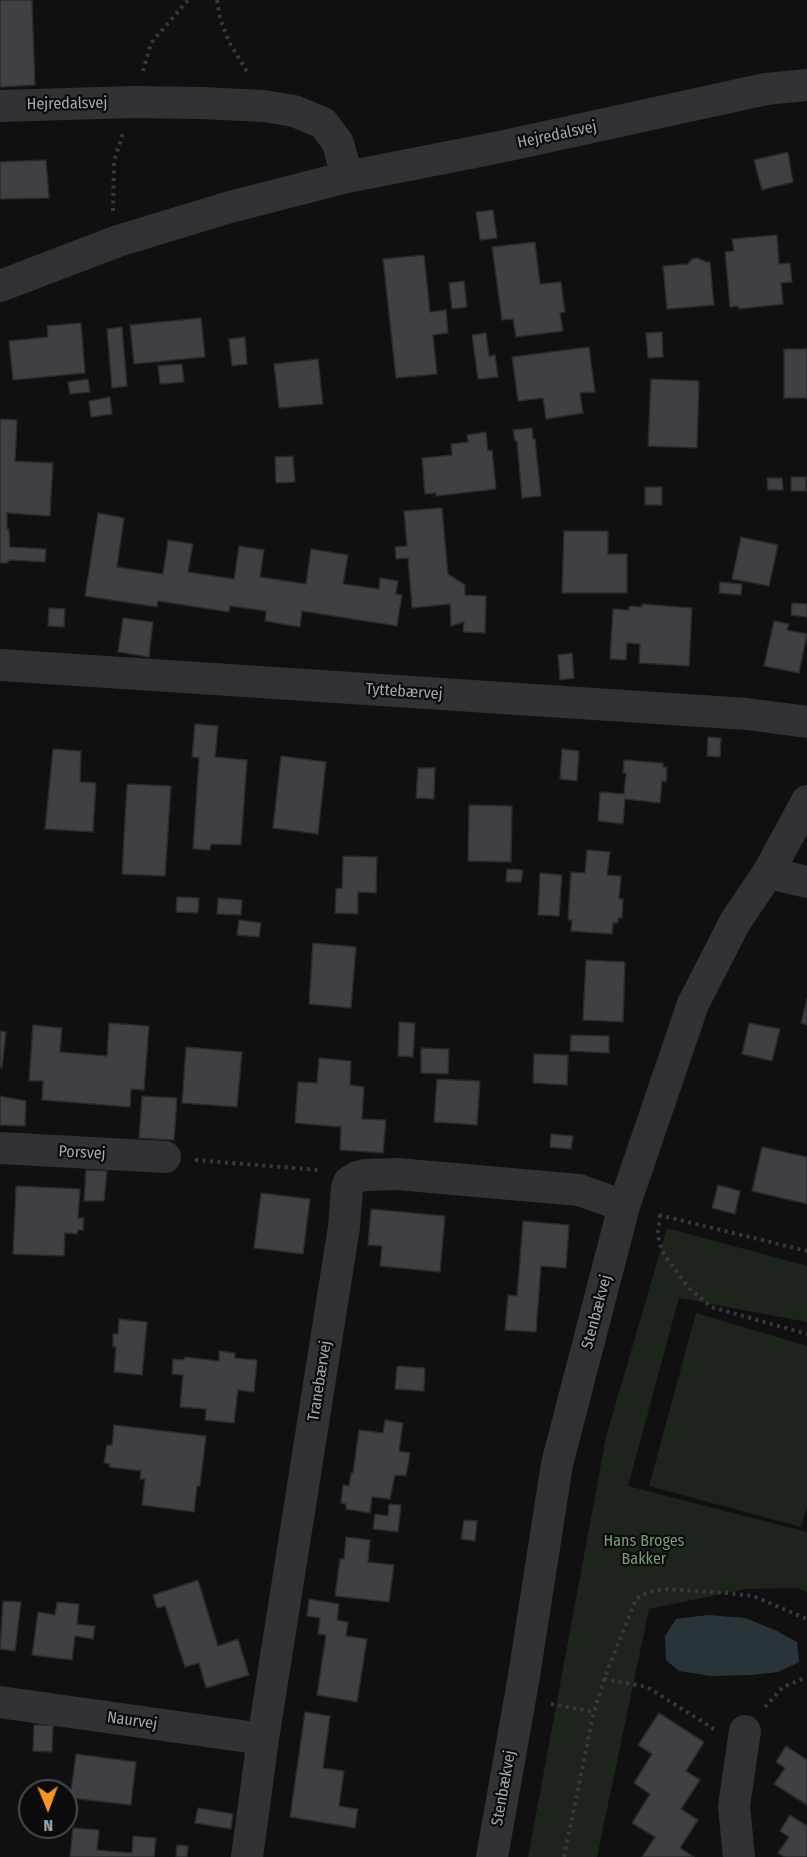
<!DOCTYPE html>
<html>
<head>
<meta charset="utf-8">
<style>
	body { margin:0 }
	#map { position:relative; width:807px; height:1857px; overflow:hidden; background:#101011; font-family:"Fira Sans Condensed",sans-serif }
	canvas { display:block }
	.north { position:absolute; left:18px; top:1779px; width:60px; height:60px; box-sizing:border-box; background:#0b0b0c; border:2px solid #474a4e; border-radius:50%; rotate:179deg; font-size:16px; font-weight:700; line-height:24px; text-align:center; color:#a0a8b2 }
	.north::after { content:''; display:block; margin:auto; width:21px; height:27px; background:#f49625; clip-path:polygon(50% 0,100% 100%,50% 72%,0 100%) }
</style>
</head>
<body>
<div id="map">
<canvas width="807" height="1857"></canvas>
<div class="north">N</div>
</div>
<script>
const ctx = document.querySelector('canvas').getContext('2d');
ctx.lineJoin = 'round';
function fillPath(path, color) { ctx.fillStyle = color; ctx.fill(path, 'evenodd'); }
const toPath = rows => new Path2D(rows.map(r => 'M' + r).join(''));
function strokePath(path, color, width, dash) { ctx.strokeStyle = color; ctx.lineWidth = width; ctx.lineCap = dash ? 'butt' : 'round'; ctx.setLineDash(dash || []); ctx.stroke(path); }
function label(font, color, halo, rows, align = 'center') {
  ctx.font = font + ' "Fira Sans Condensed",sans-serif'; ctx.lineWidth = 4.5; ctx.setLineDash([]); ctx.textBaseline = 'middle'; ctx.strokeStyle = halo; ctx.fillStyle = color; for (const [text, x, y, turn = 0] of rows) {
    ctx.save(); ctx.translate(x, y); ctx.rotate((+turn || 0) * Math.PI / 180); ctx.textAlign = isNaN(turn) ? turn : align; if (halo) ctx.strokeText(text, 0, 0); ctx.fillText(text, 0, 0); ctx.restore();
  }
}
fillPath(toPath([
	[667,1228,807,1266,807,1322,679,1298,628,1486,807,1532,807,1592,797,1588,745,1589,649,1609,597,1857,528,1857,606,1437],
	[696,1313,807,1346,807,1507,801,1527,649,1486]
]), '#1c241c');
fillPath(toPath([
	[708,1615,745,1618,775,1630,797,1642,799,1662,778,1672,751,1675,711,1676,679,1671,666,1660,665,1636,676,1619]
]), '#293439');
const building = toPath([
	[0,0,32,0,35,85,0,87,0,0],
	[788,152,793,182,762,190,754,160,788,152],
	[46,160,49,198,0,199,0,162,46,160],
	[493,210,497,238,480,240,476,212,493,210],
	[777,235,779,264,790,263,792,282,781,283,783,304,739,309,738,306,730,307,725,252,734,251,732,239,777,235],
	[535,242,540,284,561,282,565,312,560,313,563,331,516,337,513,319,502,320,492,247,535,242],
	[424,255,430,312,446,310,448,333,433,335,437,374,396,378,383,259,424,255],
	[697,258,706,262,710,262,714,305,667,309,663,266,688,264,692,259,697,258],
	[464,281,467,307,452,309,449,283,464,281],
	[201,318,205,357,134,364,130,325,201,318],
	[81,323,85,373,13,380,9,341,48,337,47,326,81,323],
	[122,327,127,386,112,388,107,329,122,327],
	[662,332,663,357,648,358,646,333,662,332],
	[486,333,489,356,495,355,498,377,478,379,472,335,486,333],
	[245,337,247,364,232,366,229,339,245,337],
	[589,347,595,392,580,393,583,413,546,419,543,398,518,401,512,357,589,347],
	[784,349,807,349,807,398,784,398,784,349],
	[318,359,323,404,279,408,274,364,318,359],
	[182,364,184,382,160,384,158,366,182,364],
	[88,379,90,392,70,394,68,382,88,379],
	[651,379,699,381,697,448,648,446,651,379],
	[110,397,112,414,91,417,89,401,110,397],
	[0,419,17,420,15,461,53,463,50,516,7,513,7,529,9,529,10,547,46,549,45,562,9,560,8,563,0,563,0,419],
	[532,428,533,439,535,439,541,496,522,498,517,441,515,441,513,430,532,428],
	[486,432,488,451,492,450,496,489,436,496,436,493,425,494,422,458,452,455,451,444,468,442,467,435,486,432],
	[293,456,295,482,276,483,275,457,293,456],
	[791,477,806,477,806,491,791,491,791,477],
	[767,478,782,478,783,490,768,490,767,478],
	[645,487,662,487,662,505,645,505,645,487],
	[442,508,448,574,465,585,465,595,486,596,485,633,463,632,464,622,451,626,450,604,412,608,408,558,396,559,395,547,407,546,404,511,442,508],
	[98,513,124,518,117,567,163,574,168,540,193,544,188,572,234,579,239,546,264,550,260,577,306,584,311,549,348,555,343,584,379,589,380,578,398,581,396,594,402,595,397,626,302,611,300,627,265,621,266,611,230,606,229,612,158,601,157,607,85,596,98,513],
	[564,531,608,531,608,554,627,554,627,593,562,593,564,531],
	[741,537,778,545,769,586,732,579,741,537],
	[720,582,742,584,741,595,719,593,720,582],
	[792,603,807,604,807,617,791,615,792,603],
	[642,604,692,608,689,666,639,663,640,644,627,643,626,660,610,659,613,609,629,610,629,606,642,607,642,604],
	[49,608,65,609,64,627,48,626,49,608],
	[123,618,153,622,149,657,118,652,123,618],
	[774,621,789,624,787,630,807,634,799,673,764,666,774,621],
	[572,653,574,678,560,680,558,655,572,653],
	[195,724,218,726,215,757,247,760,241,845,211,844,210,850,193,849,199,758,192,757,195,724],
	[708,737,721,738,720,757,707,756,708,737],
	[53,749,81,751,80,782,96,783,93,832,45,829,53,749],
	[562,749,579,751,577,781,560,779,562,749],
	[281,756,326,762,318,834,273,828,281,756],
	[624,760,663,763,663,767,667,767,666,782,662,781,660,803,625,799,623,824,598,821,600,792,624,794,626,773,623,773,624,760],
	[418,768,435,768,434,799,416,798,418,768],
	[127,784,171,786,165,876,122,874,127,784],
	[469,805,512,806,511,862,468,861,469,805],
	[587,850,610,852,607,875,621,876,619,899,623,899,622,918,618,918,618,923,613,923,612,934,571,931,572,920,568,920,571,872,585,873,587,850],
	[343,856,377,857,376,893,358,892,358,914,335,913,336,889,342,888,343,856],
	[507,869,523,870,521,882,506,882,507,869],
	[540,873,562,875,559,916,538,915,540,873],
	[177,897,199,898,198,913,176,912,177,897],
	[218,898,242,900,241,915,217,914,218,898],
	[239,920,261,923,259,937,237,935,239,920],
	[313,943,356,947,351,1008,309,1004,313,943],
	[586,960,625,962,623,1022,583,1020,586,960],
	[807,999,807,1025,801,1023,807,999],
	[399,1022,415,1023,413,1057,398,1056,399,1022],
	[109,1023,149,1026,144,1090,131,1089,130,1107,42,1100,43,1081,29,1081,33,1025,62,1028,60,1052,107,1056,109,1023],
	[749,1023,780,1029,772,1061,742,1054,749,1023],
	[0,1031,6,1032,2,1068,0,1067,0,1031],
	[571,1035,609,1036,609,1053,570,1051,571,1035],
	[186,1047,242,1052,237,1107,182,1103,186,1047],
	[421,1048,449,1049,448,1074,421,1073,421,1048],
	[534,1054,568,1055,567,1085,533,1083,534,1054],
	[319,1058,351,1061,350,1085,364,1087,362,1119,386,1120,383,1153,340,1150,341,1127,295,1123,298,1082,317,1083,319,1058],
	[437,1079,480,1081,477,1125,434,1122,437,1079],
	[0,1096,26,1101,25,1126,0,1125,0,1096],
	[142,1096,177,1098,174,1140,139,1138,142,1096],
	[551,1134,573,1136,571,1149,550,1147,551,1134],
	[762,1147,807,1157,807,1204,752,1191,762,1147],
	[86,1170,107,1171,104,1201,84,1201,86,1170],
	[718,1185,740,1191,735,1214,712,1208,718,1185],
	[16,1186,80,1189,78,1218,84,1218,83,1230,78,1230,77,1234,65,1233,64,1256,13,1254,16,1186],
	[261,1193,310,1199,303,1254,254,1248,261,1193],
	[371,1209,445,1216,440,1272,380,1266,382,1246,368,1245,371,1209],
	[523,1221,569,1225,566,1268,541,1266,536,1332,505,1330,508,1295,517,1296,523,1221],
	[119,1319,147,1322,142,1375,114,1372,116,1347,113,1347,113,1334,118,1334,119,1319],
	[219,1351,235,1353,235,1358,257,1360,254,1392,238,1390,234,1423,205,1420,206,1409,180,1407,183,1375,172,1374,173,1359,184,1360,185,1357,219,1361,219,1351],
	[397,1366,425,1368,424,1391,395,1389,397,1366],
	[385,1420,403,1423,399,1451,410,1453,406,1476,395,1475,390,1499,372,1497,370,1513,346,1509,346,1504,341,1503,343,1485,349,1486,351,1473,353,1473,359,1430,383,1433,385,1420],
	[114,1425,206,1436,200,1486,197,1486,194,1512,142,1505,145,1479,140,1479,141,1471,109,1467,110,1464,104,1463,107,1445,112,1445,114,1425],
	[389,1504,401,1505,398,1532,373,1529,375,1514,388,1516,389,1504],
	[464,1520,477,1521,475,1541,461,1539,464,1520],
	[346,1537,370,1540,368,1562,394,1565,389,1602,335,1596,340,1559,344,1559,346,1537],
	[198,1580,218,1646,238,1639,249,1675,206,1688,199,1663,185,1667,165,1606,157,1608,153,1595,198,1580],
	[309,1599,339,1604,337,1620,348,1622,346,1636,367,1639,357,1702,317,1695,326,1635,318,1634,320,1618,307,1616,309,1599],
	[3,1601,21,1602,15,1651,0,1649,3,1601],
	[57,1602,79,1604,77,1624,95,1626,93,1639,75,1636,72,1660,32,1655,38,1612,55,1615,57,1602],
	[305,1712,330,1716,323,1768,344,1771,339,1806,358,1809,355,1828,290,1817,305,1712],
	[659,1713,704,1742,686,1771,700,1780,681,1809,698,1820,680,1848,694,1857,642,1857,655,1837,632,1823,650,1794,634,1783,652,1754,638,1745,659,1713],
	[34,1725,53,1725,52,1752,33,1751,34,1725],
	[786,1746,807,1760,807,1805,774,1784,785,1768,776,1762,786,1746],
	[76,1754,136,1762,131,1805,70,1798,76,1754],
	[198,1808,233,1814,231,1829,195,1823,198,1808],
	[790,1815,807,1826,807,1857,785,1857,778,1853,789,1837,780,1831,790,1815],
	[73,1828,99,1830,97,1850,132,1853,133,1836,156,1838,154,1857,70,1857,73,1828],
	[177,1845,188,1846,187,1857,176,1857,177,1845]
]);
fillPath(building, '#3e4044');
strokePath(building, '#2a2a2d', 1.5);
strokePath(toPath([
	[217,0,220,18,229,42,248,73],
	[143,71,151,43,188,0],
	[113,211,114,161,123,133],
	[195,1160,319,1170],
	[659,1215,807,1251],
	[660,1215,658,1231,659,1242,665,1256,688,1287,711,1307,807,1334],
	[604,1679,647,1687,714,1729],
	[551,1704,595,1712],
	[765,1707,783,1687,807,1677],
	[564,1857,593,1716,604,1679,636,1599,646,1593,663,1589,728,1593,753,1596,807,1619]
]), '#37393d', 4, [3, 4.5]);
strokePath(toPath([
	[0,106,133,102,202,103,264,106,294,111,323,123,338,143,347,177],
	[0,286,118,241,230,207,347,177,500,147,766,89,807,85],
	[0,665,747,714,807,722],
	[768,873,807,882],
	[0,1148,165,1157],
	[0,1702,263,1739],
	[247,1857,263,1739,344,1227,347,1188,349,1182,357,1177,365,1175,397,1174,579,1190,624,1206],
	[492,1857,524,1676,557,1464,624,1206,693,1004,735,922,768,873,807,801],
	[739,1857,734,1806,745,1731]
]), '#313236', 32);
label('16px', '#a0a8b2', '#0b0b0c', [
	["Hejredalsvej",67,104,-1],
	["Hejredalsvej",557,135,-12],
	["Tyttebærvej",404,692,4],
	["Porsvej",82,1153,3],
	["Stenbækvej",597,1312,-75],
	["Tranebærvej",320,1381,-81],
	["Naurvej",132,1721,8],
	["Stenbækvej",504,1788,-80]
]);
label('16px', '#799e77', '#0b0b0c', [
	["Hans Broges",644,1542],
	["Bakker",644,1560]
]);
</script>
</body>
</html>
